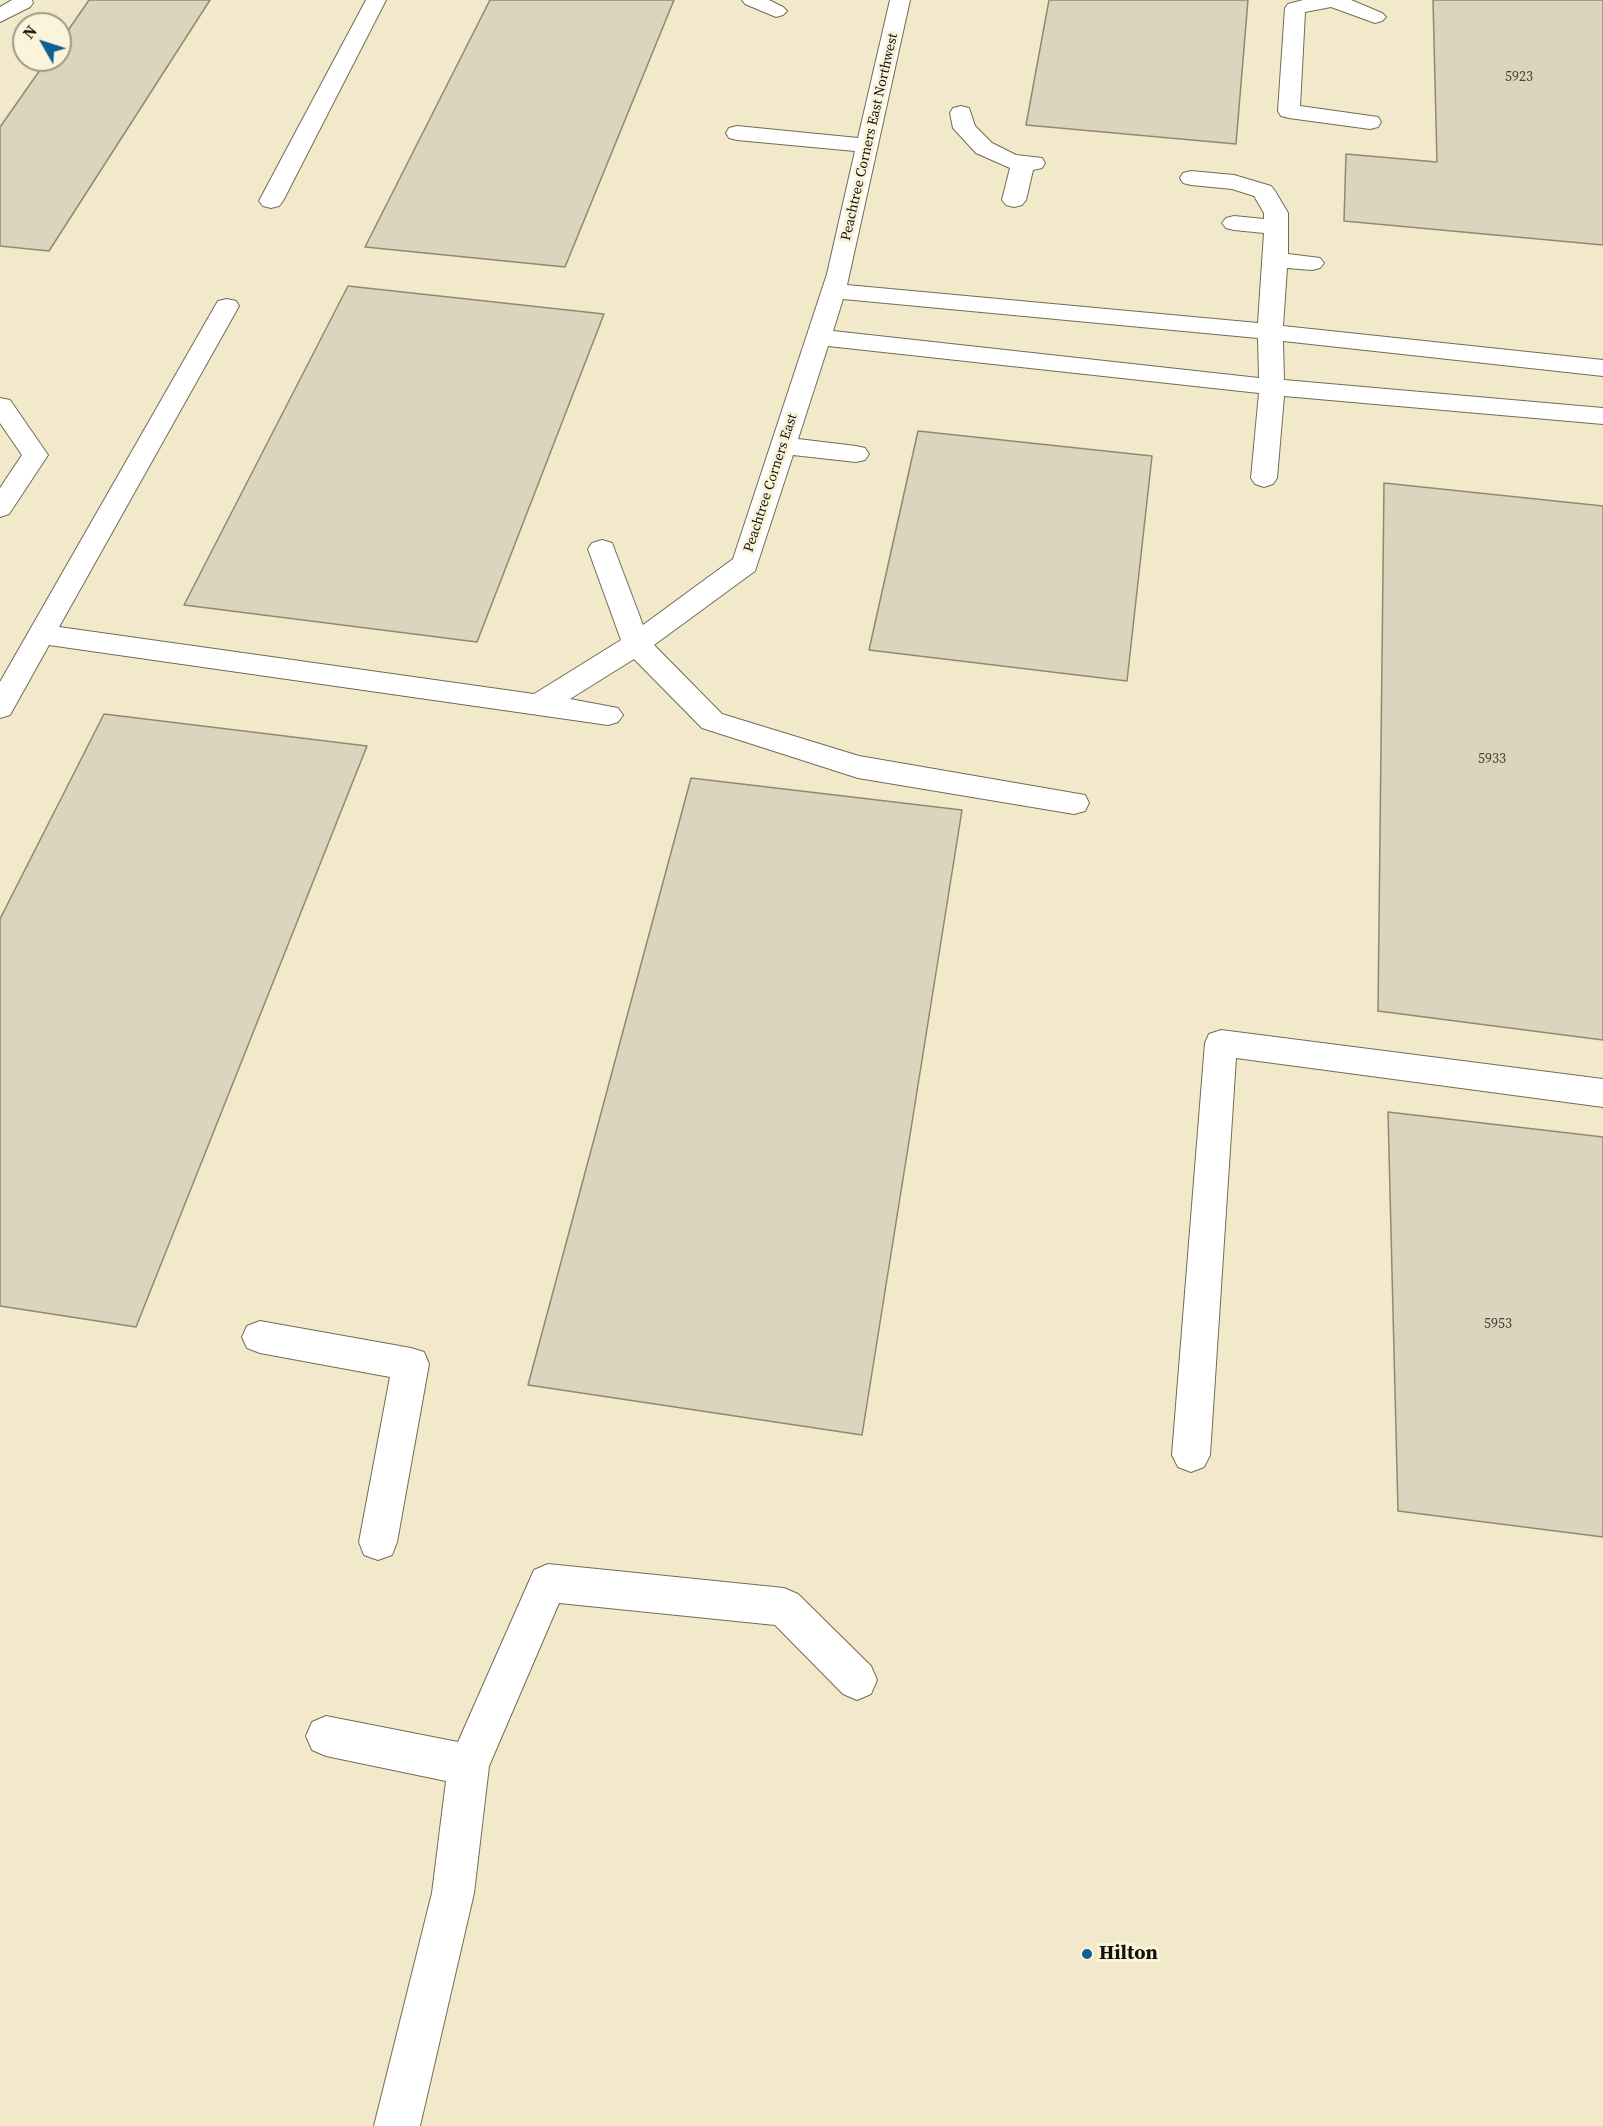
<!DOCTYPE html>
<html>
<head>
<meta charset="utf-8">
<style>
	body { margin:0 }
	#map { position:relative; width:1603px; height:2126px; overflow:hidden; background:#fbf4dc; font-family:"Source Serif 4",serif }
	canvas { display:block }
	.north { position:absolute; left:12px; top:12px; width:60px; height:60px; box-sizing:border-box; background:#fbf4dc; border:2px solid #9f9988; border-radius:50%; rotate:309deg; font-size:16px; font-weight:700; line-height:24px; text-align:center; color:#141109 }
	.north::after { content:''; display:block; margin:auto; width:21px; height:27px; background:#0c6092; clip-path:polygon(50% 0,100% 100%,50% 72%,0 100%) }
</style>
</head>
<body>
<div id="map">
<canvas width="1603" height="2126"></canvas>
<div class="north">N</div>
</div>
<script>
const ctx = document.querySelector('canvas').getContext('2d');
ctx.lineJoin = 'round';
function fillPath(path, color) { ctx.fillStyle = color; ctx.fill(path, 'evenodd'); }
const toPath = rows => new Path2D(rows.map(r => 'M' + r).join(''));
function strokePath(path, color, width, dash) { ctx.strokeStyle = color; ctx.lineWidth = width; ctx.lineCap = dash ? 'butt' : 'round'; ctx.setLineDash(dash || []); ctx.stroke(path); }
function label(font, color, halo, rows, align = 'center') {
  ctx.font = font + ' "Source Serif 4",serif'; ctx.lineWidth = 6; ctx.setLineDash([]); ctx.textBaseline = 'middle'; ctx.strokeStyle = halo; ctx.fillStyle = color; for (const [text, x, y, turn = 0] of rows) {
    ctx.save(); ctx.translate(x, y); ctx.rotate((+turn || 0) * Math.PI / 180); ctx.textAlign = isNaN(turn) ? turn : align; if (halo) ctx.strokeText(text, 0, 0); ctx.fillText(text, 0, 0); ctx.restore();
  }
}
fillPath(toPath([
	[0,0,1603,0,1603,2126,0,2126],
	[24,24,60,24,60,60,24,60]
]), '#f1e9c9');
const building = toPath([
	[89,0,210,0,49,251,0,246,0,127,47,60,60,60,60,42,89,0],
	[490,0,674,0,565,267,365,247,490,0],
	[1049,0,1248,0,1236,144,1026,125,1049,0],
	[1433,0,1603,0,1603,245,1344,221,1346,154,1437,162,1433,0],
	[348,286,604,314,477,642,184,605,348,286],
	[918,431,1152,456,1127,681,869,650,918,431],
	[1384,483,1603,506,1603,1040,1378,1011,1384,483],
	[104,714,367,746,136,1327,0,1306,0,919,104,714],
	[691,778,962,810,862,1435,528,1385,691,778],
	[1388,1112,1603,1137,1603,1537,1398,1511,1388,1112]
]);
fillPath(building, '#dcd4bd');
strokePath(building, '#8f8973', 1.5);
const minor = toPath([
	[12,0,32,0,33,3,30,7,0,22,0,7,12,0],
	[366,0,386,0,283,201,279,206,271,208,263,206,259,201,366,0],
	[742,0,769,0,783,7,787,11,783,15,776,17,745,4,742,0],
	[890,0,910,0,847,285,1258,323,1264,233,1234,230,1226,228,1222,223,1226,218,1234,216,1264,219,1264,213,1254,196,1232,189,1191,185,1183,183,1180,178,1183,173,1191,171,1234,175,1271,186,1275,191,1288,213,1288,254,1320,258,1324,263,1320,268,1312,270,1287,268,1283,326,1603,360,1603,376,1283,341,1284,380,1603,408,1603,424,1284,396,1277,478,1273,484,1264,487,1255,484,1251,478,1259,393,828,346,798,439,856,446,865,448,869,454,865,460,856,462,793,455,755,571,654,645,722,714,859,756,1085,795,1089,803,1085,811,1074,814,858,778,702,728,634,659,570,699,618,708,623,715,618,722,608,725,49,645,10,715,0,718,0,682,215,306,218,301,227,299,236,301,239,306,59,627,534,694,621,640,588,549,592,543,602,540,612,543,643,625,733,559,827,274,855,151,737,140,729,138,726,133,729,128,737,126,858,138,890,0],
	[843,299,1258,338,1259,378,833,331,843,299],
	[1303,0,1351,0,1382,13,1386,17,1382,21,1375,23,1331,7,1305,12,1300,106,1378,117,1381,122,1378,127,1370,129,1289,118,1281,116,1278,111,1285,8,1288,4,1303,0],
	[961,106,969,108,975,126,992,143,1016,155,1042,158,1045,163,1042,168,1033,170,1026,200,1022,205,1014,207,1006,205,1002,200,1010,168,976,153,953,128,950,113,953,108,961,106],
	[0,398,10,400,48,455,9,514,0,517,0,488,22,455,0,423,0,398],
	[1221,1030,1603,1079,1603,1107,1236,1058,1210,1455,1204,1467,1191,1472,1178,1467,1172,1455,1205,1043,1209,1034,1221,1030],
	[260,1321,411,1348,424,1352,429,1364,397,1542,392,1555,378,1560,364,1555,359,1542,390,1377,260,1353,247,1348,242,1337,247,1326,260,1321],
	[548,1564,784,1588,798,1594,871,1666,877,1680,871,1694,857,1700,843,1694,775,1625,559,1603,489,1766,474,1893,420,2126,374,2126,432,1893,446,1781,326,1756,312,1750,306,1736,312,1722,326,1716,458,1742,534,1570,548,1564]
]);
strokePath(minor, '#726c57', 2);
fillPath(minor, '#fff');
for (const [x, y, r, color] of [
	[1087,1954,6,"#0c6092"]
]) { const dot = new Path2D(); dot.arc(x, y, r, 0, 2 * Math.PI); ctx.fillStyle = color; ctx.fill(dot); strokePath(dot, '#fbf4dc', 2); }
label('14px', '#464236', null, [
	["5923",1519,77],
	["5933",1492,759],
	["5953",1498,1324]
]);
label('14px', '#141109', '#fbf4dc', [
	["Peachtree Corners East Northwest",870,137,-77],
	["Peachtree Corners East",771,483,-72]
]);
label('bold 20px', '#141109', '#fbf4dc', [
	["Hilton",1099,1954]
], 'left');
</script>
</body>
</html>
